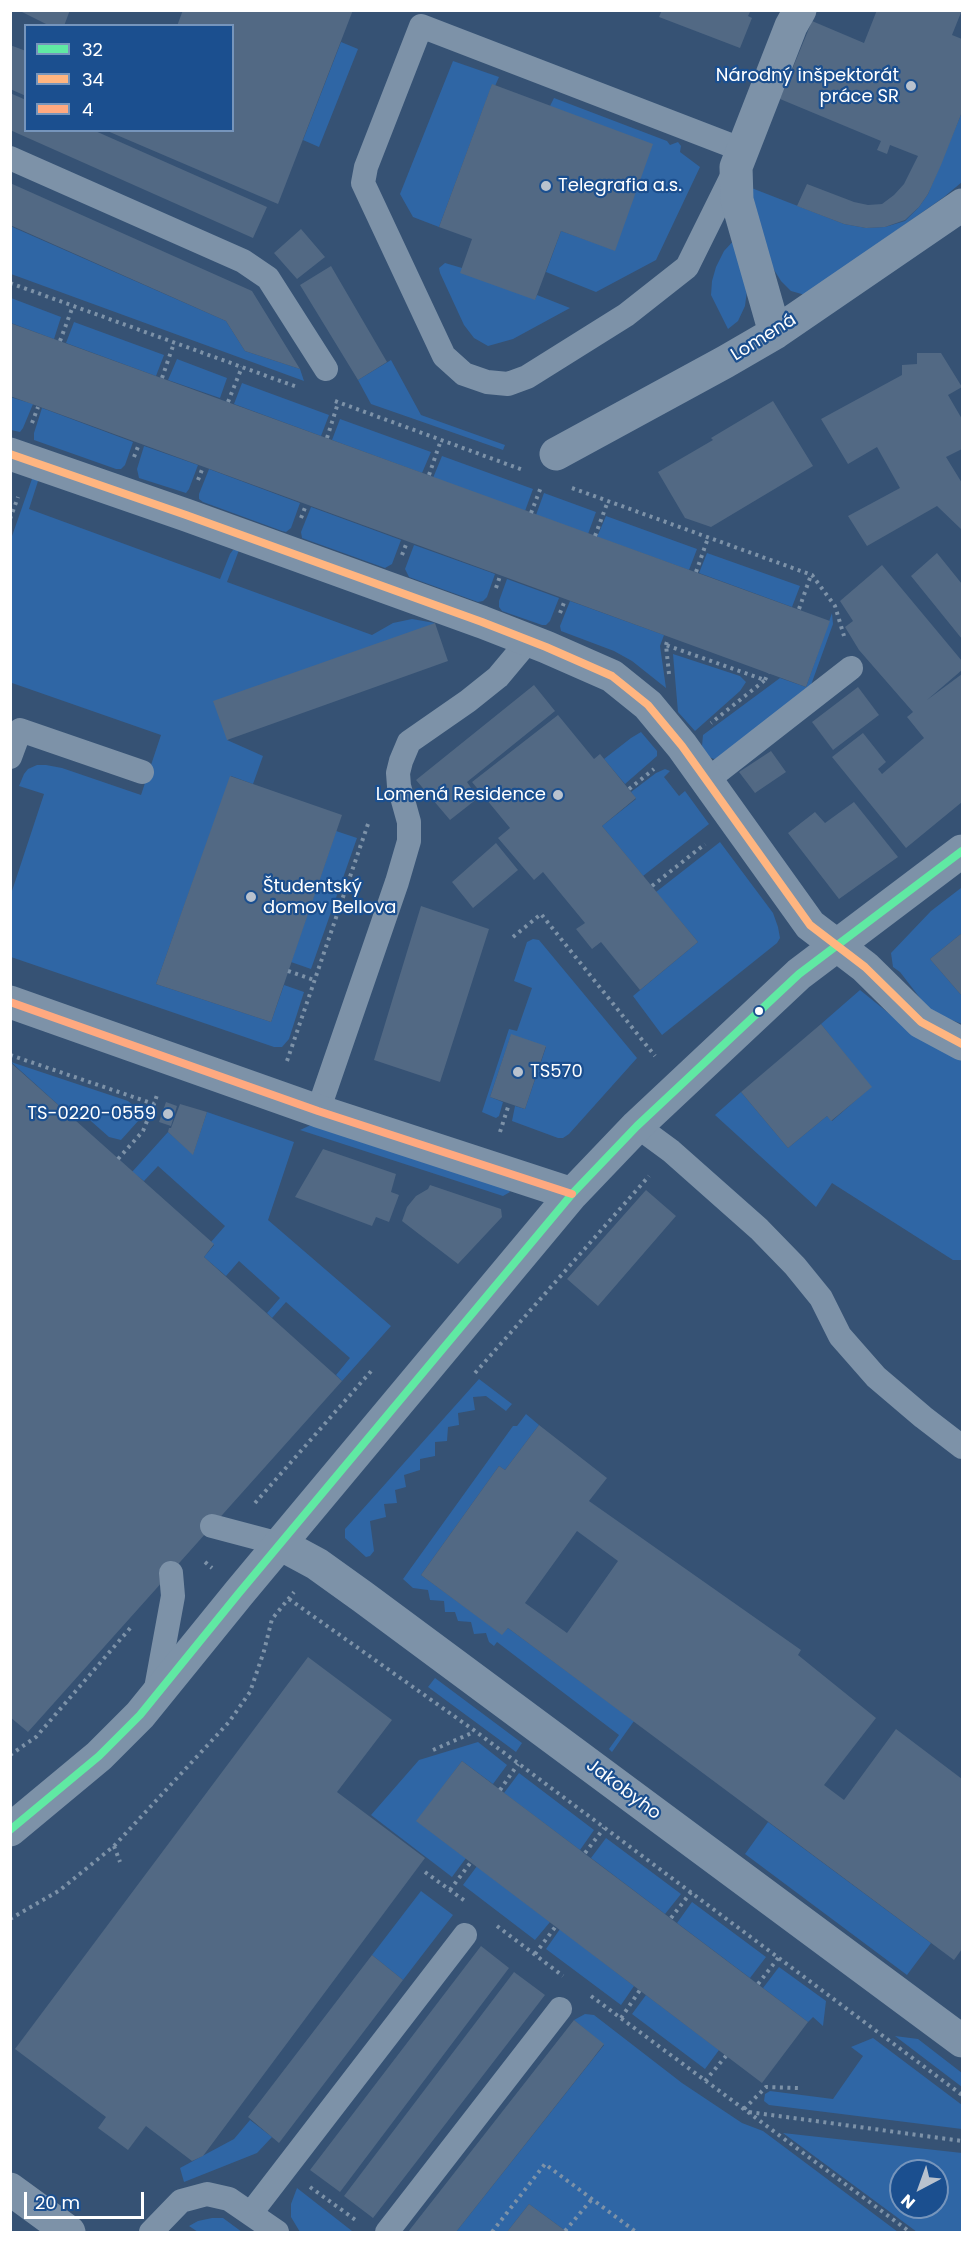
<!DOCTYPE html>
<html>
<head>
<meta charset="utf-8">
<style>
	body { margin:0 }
	#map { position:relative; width:973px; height:2243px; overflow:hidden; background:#365274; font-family:Poppins,sans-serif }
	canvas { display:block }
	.frame { position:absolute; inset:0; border:12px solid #fff; pointer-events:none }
	.legend { position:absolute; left:24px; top:24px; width:210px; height:108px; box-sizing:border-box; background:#1b4f8f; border:2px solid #7695bc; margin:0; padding:8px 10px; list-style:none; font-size:18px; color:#fff }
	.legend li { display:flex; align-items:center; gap:12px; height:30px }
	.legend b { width:30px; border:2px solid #7695bc }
	.north { position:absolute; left:889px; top:2159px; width:60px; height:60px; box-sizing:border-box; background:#1b4f8f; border:2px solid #7695bc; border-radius:50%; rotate:221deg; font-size:16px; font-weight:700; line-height:24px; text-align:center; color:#fff }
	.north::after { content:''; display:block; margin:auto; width:21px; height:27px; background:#b9c2ce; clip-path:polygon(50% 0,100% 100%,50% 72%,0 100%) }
	.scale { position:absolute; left:24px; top:2192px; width:120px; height:27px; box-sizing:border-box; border:3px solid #fff; border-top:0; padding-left:8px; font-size:18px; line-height:21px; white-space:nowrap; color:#fff; -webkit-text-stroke:4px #1b4f8f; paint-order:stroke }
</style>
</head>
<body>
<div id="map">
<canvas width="973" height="2243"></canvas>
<div class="frame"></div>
<ul class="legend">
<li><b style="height:8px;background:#60e9a3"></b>32</li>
<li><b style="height:8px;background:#ffb580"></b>34</li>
<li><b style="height:8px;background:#ffa980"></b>4</li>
</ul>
<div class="north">N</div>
<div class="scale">20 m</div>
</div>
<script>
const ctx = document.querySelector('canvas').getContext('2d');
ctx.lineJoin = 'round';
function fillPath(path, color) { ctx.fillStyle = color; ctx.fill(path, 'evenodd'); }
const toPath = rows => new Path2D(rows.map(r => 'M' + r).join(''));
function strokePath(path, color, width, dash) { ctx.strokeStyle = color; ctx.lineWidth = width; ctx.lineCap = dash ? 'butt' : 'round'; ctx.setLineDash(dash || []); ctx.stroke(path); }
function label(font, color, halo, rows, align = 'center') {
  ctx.font = font + ' Poppins,sans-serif'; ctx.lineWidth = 4.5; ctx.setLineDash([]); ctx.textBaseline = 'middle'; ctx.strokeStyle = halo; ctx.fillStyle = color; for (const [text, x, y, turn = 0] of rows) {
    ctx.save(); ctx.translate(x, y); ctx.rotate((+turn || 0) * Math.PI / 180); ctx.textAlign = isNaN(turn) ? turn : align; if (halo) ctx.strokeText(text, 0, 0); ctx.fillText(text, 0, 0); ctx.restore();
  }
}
fillPath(toPath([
	[341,42,358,49,319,147,303,140],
	[453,61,499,77,495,86,492,85,439,227,413,217,400,194],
	[554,98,667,141,670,145,678,142,681,146,680,152,700,167,656,260,596,292,546,272,561,231,615,250,550,106],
	[962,112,962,182,944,197,805,295,791,291,781,281,771,265,749,187,844,224,866,228,885,227,905,221,919,207,928,194],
	[10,226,226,321,245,351,300,369,304,381,11,274],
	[736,238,747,290,745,306,738,321,728,329,711,295,712,281,716,267,724,251],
	[445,263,462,268,535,299,537,295,570,308,513,339,488,346,474,338,464,325,440,273,439,268],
	[11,298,61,317,54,339,11,323],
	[74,322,164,355,156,376,66,343],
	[177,359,227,378,220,398,168,380],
	[391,360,421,415,505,445,503,450,371,404,358,380],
	[242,383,329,415,321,436,234,404],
	[10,397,33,404,23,428,20,432,11,430],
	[42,408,133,442,125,465,121,469,116,469,34,440,34,433],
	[340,419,431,452,422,473,332,440],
	[144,446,198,465,189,489,186,493,139,478,137,469],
	[442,456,533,489,525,511,433,478],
	[209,469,300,503,291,528,286,532,282,531,203,502,199,499,199,494],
	[33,476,39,478,29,509,220,579,230,554,233,550,239,550,227,582,372,635,393,623,412,619,435,623,227,740,263,756,253,784,231,776,156,984,271,1022,284,985,304,992,289,1039,282,1047,274,1047,11,957,11,894,44,794,19,786,24,774,28,769,37,765,46,765,62,768,141,795,161,735,12,683,10,660,11,539],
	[544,493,596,512,588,534,536,515],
	[311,507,401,540,392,564,385,568,302,538,301,532],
	[606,516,697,549,689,570,597,537],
	[414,545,495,574,487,597,483,601,478,602,409,577,405,569],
	[707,553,800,586,792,607,699,573],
	[507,579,559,598,550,621,546,625,542,625,502,611,499,607,499,601],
	[570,601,664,635,660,646,666,688,632,661,614,651,561,631,560,626],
	[832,613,833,624,811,685,719,758,714,759,709,757,702,746,703,735,780,678,806,687],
	[673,654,740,676,746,682,740,691,695,731,678,712],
	[641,732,657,751,657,756,625,784,604,759,631,738],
	[665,769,670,771,664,777,679,796,685,791,709,824,643,876,602,826,636,799,631,792,656,773],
	[336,831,357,838,311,969,291,962],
	[720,842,773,913,778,927,780,938,777,943,662,1035,633,996,698,942,656,892],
	[961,888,962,891,962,933,930,959,962,996,962,1024,944,1017,927,1007,900,972,893,967,891,953,931,911],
	[533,939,539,940,637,1058,569,1134,563,1138,558,1138,512,1121,515,1106,525,1109,546,1047,511,1035,490,1097,503,1102,499,1116,496,1118,482,1112,509,1029,517,1031,532,988,514,981,527,942],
	[860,990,912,1032,962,1058,962,1260,953,1260,832,1183,816,1207,715,1115,741,1092,788,1148,827,1116,832,1121,871,1087,821,1024],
	[11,1062,128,1101,141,1112,139,1120,121,1140,109,1137,83,1114,76,1121],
	[207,1112,294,1142,268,1220,391,1326,342,1381,336,1375,350,1358,286,1302,272,1318,267,1313,280,1298,239,1261,226,1276,204,1257,214,1245,211,1242,225,1226,158,1166,144,1181,132,1172,168,1132,193,1154],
	[313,1124,507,1188,510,1192,503,1196,300,1130],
	[479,1379,512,1404,506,1411,486,1396,473,1397,475,1410,458,1413,459,1425,448,1427,447,1441,435,1442,435,1456,420,1459,420,1470,404,1475,406,1487,395,1490,397,1503,384,1504,386,1517,370,1521,374,1551,370,1556,366,1557,345,1538,345,1529],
	[526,1414,539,1425,505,1470,499,1466,421,1575,502,1634,508,1628,634,1721,612,1752,609,1749,619,1735,497,1642,494,1646,489,1642,486,1633,474,1634,471,1622,458,1621,455,1612,445,1612,444,1601,430,1600,428,1590,413,1588,403,1579,513,1426,517,1426],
	[435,1678,522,1743,516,1752,428,1687],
	[478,1742,507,1765,493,1784,462,1761,417,1821,466,1858,452,1877,371,1815,419,1760],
	[519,1773,594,1830,580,1850,504,1793],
	[768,1822,931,1943,907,1975,745,1854],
	[606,1838,681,1894,665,1914,591,1858],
	[477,1866,550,1922,535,1940,463,1885],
	[421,1891,453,1915,403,1980,372,1955],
	[692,1902,766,1957,750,1978,677,1923],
	[560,1929,634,1986,621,2005,546,1949],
	[779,1967,826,2001,823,2026,813,2017,808,2022,763,1988],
	[646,1995,719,2050,705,2069,632,2014],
	[585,2014,594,2015,682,2083,742,2123,763,2131,898,2232,567,2232,529,2204,507,2232,456,2232,604,2045,574,2020],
	[895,2036,918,2039,962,2073,962,2087],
	[873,2038,962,2105,962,2129,769,2105,764,2101,765,2094,770,2091,833,2099,863,2056,851,2047],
	[250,2120,272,2137,257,2153,184,2182,180,2168,234,2139],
	[783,2133,962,2153,962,2232,917,2232],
	[901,2171,937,2171,937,2207,901,2207],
	[297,2188,352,2231,351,2232,300,2232,291,2217,291,2204],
	[212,2218,223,2218,242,2232,198,2232,189,2226,198,2221]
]), '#2f66a5');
fillPath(toPath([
	[18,10,70,10,64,26,50,26],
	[183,10,353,10,278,204,105,130,232,130,232,26,177,26],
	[662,10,751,10,748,16,752,18,740,48,659,17],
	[877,10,962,10,952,35,962,39,962,112,941,165,928,194,919,207,905,220,885,227,866,228,844,224,797,206,807,184,854,202,868,205,882,204,894,195,904,184,918,156,890,145,887,154,877,150,881,141,780,99,812,21,864,43],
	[10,45,26,51,26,96,10,89],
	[492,84,653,144,615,251,561,231,535,300,460,273,472,239,439,227],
	[10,93,26,100,26,130,93,130,267,207,253,238,10,130],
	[10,183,252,291,300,369,245,351,226,321,10,225],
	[301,229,325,257,297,279,274,253],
	[331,266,387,362,358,380,300,285],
	[10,323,830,621,806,687,10,396],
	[917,353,941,353,962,387,948,395,962,419,962,449,946,457,962,483,962,530,937,506,867,546,848,516,900,488,877,447,848,464,821,419,902,375,902,365,917,364],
	[773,401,813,466,711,527,685,518,658,472,713,440,711,438],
	[937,553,962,584,962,639,911,576],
	[882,565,962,661,962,670,927,700,962,674,962,802,906,848,832,757,863,733,886,762,878,769,882,774,924,738,907,717,913,712,859,650,845,627,853,621,840,601],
	[435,623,448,661,227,740,213,701],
	[534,685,555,711,467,782,478,798,450,820,416,780],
	[858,687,879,715,833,750,812,722],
	[558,715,594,759,600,754,636,798,602,826,698,942,640,990,601,942,592,949,576,929,585,923,543,872,534,880,498,838,510,828,472,782],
	[771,751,786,772,755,793,739,772],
	[230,776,342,815,271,1022,156,984],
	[854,802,898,857,839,899,788,833,815,812,825,823],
	[496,843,518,870,473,908,452,882],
	[421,906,489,929,440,1082,374,1060],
	[962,933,962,996,930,959],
	[821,1024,872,1087,831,1121,827,1116,788,1148,741,1092],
	[511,1034,546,1046,525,1109,490,1097],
	[10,1062,214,1244,204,1257,342,1381,28,1732,10,1717],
	[166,1102,177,1106,171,1126,159,1122],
	[180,1104,207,1112,193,1155,168,1132,169,1128,171,1128],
	[323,1149,396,1174,391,1192,399,1195,389,1222,376,1217,372,1226,295,1197],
	[430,1185,501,1209,502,1217,458,1264,402,1221,407,1207,416,1196,428,1189],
	[646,1190,676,1216,598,1306,567,1279],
	[539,1425,607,1478,589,1501,801,1650,798,1655,876,1718,824,1785,844,1800,896,1729,962,1779,962,1949,954,1960,508,1628,502,1635,421,1575,499,1466,505,1470],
	[577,1531,618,1561,567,1633,525,1603],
	[308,1657,392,1720,337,1792,425,1858,203,2156,192,2161,146,2126,128,2150,98,2128,106,2117,15,2049],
	[462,1761,808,2022,762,2083,416,1821],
	[481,1946,509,1968,340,2192,310,2170],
	[372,1955,403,1980,279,2143,248,2117],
	[514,1972,545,1995,373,2218,344,2196],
	[574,2020,604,2044,591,2061,456,2232,408,2232],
	[529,2204,567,2232,507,2232]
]), '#526984');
strokePath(toPath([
	[10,283,297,387],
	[60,341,73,306],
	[162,378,174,343],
	[335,401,523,470],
	[228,402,242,367],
	[32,423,38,407],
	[327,438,338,403],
	[134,457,139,444],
	[429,475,441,440],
	[198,480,203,467],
	[572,488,812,575,835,606,844,636],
	[531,513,541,487],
	[301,518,306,505],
	[10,519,18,497],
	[595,536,608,501],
	[402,555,407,542],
	[696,572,708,538],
	[496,588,500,576],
	[799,609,811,575],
	[560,613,565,600],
	[666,645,668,638],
	[669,674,666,645,765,680,711,723],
	[765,680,768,673],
	[629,789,654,769],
	[652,886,705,844],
	[513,937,541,914,655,1056],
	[288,971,314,980],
	[10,1055,154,1104,158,1092],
	[287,1061,368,824],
	[500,1132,509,1104],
	[118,1159,143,1131,154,1104],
	[475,1373,649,1176],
	[255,1503,373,1369],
	[205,1562,212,1568],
	[289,1599,475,1731,962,2095],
	[433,1750,474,1732],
	[10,1755,36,1737,132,1626],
	[500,1790,518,1764],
	[114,1846,120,1862],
	[585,1853,604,1828],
	[425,1872,465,1901],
	[450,1890,471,1862],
	[671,1918,691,1892],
	[10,1919,60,1890,114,1846,229,1722,250,1692,264,1651,272,1619,294,1592],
	[497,1926,563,1976],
	[535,1954,556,1926],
	[758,1984,779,1957],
	[591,1996,910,2232],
	[621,2018,640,1990],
	[705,2081,726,2056],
	[744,2109,766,2087,798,2088],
	[749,2112,962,2141],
	[310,2187,357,2221],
	[565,2231,592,2199],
	[492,2232,545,2164,636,2232]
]), '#7d92a8', 4, [3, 4.5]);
strokePath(toPath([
	[10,158,243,261,268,278,326,369],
	[735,170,687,267,626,315,527,377,508,384,487,382,464,374,444,356,363,183,366,167,421,26,743,150],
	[10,757,20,730,142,772],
	[706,781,851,668],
	[318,1111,397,882,409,841,409,822,399,786,398,773,401,761,409,742,468,701,498,677,529,640],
	[637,1126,671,1151,759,1229,795,1266,821,1298,840,1336,876,1377,923,1417,962,1447],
	[212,1526,280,1544],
	[155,1694,173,1596,171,1573],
	[251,2213,465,1935],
	[151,2232,181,2201,207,2194,229,2199,277,2232],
	[387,2232,560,2009]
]), '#7d92a8', 24);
strokePath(toPath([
	[775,333,737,200,736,167,791,26,800,10],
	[10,454,186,515,482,622,546,647,612,676,648,705,682,746,810,925,865,967,921,1022,962,1044],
	[556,454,725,362,775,333,962,205],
	[10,1002,318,1111,572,1194],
	[280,1544,317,1564,363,1597,962,2041],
	[10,1830,99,1756,140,1715,239,1593,572,1194,637,1126,799,974,962,851],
	[10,2189,69,2232]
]), '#7d92a8', 33);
strokePath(toPath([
	[10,1830,99,1756,140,1715,239,1593,572,1194,637,1126,799,974,962,851]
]), '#60e9a3', 8);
strokePath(toPath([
	[10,454,186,515,482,622,546,647,612,676,648,705,682,746,810,925,865,967,921,1022,962,1044]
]), '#ffb580', 8);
strokePath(toPath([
	[10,1002,318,1111,572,1194]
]), '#ffa980', 8);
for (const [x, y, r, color] of [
	[911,86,6,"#b9c2ce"],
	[546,186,6,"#b9c2ce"],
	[558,795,6,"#b9c2ce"],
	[251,897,6,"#b9c2ce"],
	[759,1011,5,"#fff"],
	[518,1072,6,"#b9c2ce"],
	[168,1114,6,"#b9c2ce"]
]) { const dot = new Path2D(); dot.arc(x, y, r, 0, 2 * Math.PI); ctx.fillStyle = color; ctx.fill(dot); strokePath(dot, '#1b4f8f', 2); }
label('18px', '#fff', '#1b4f8f', [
	["Národný inšpektorát",899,76],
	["práce SR",899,97],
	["Telegrafia a.s.",558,186,"left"],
	["Lomená Residence",546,795],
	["Študentský",263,887,"left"],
	["domov Bellova",263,908,"left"],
	["TS570",530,1072,"left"],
	["TS-0220-0559",156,1114]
], 'right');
label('18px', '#fff', '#1b4f8f', [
	["Lomená",764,338,-32],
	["Jakobyho",623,1790,37]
]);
</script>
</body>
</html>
